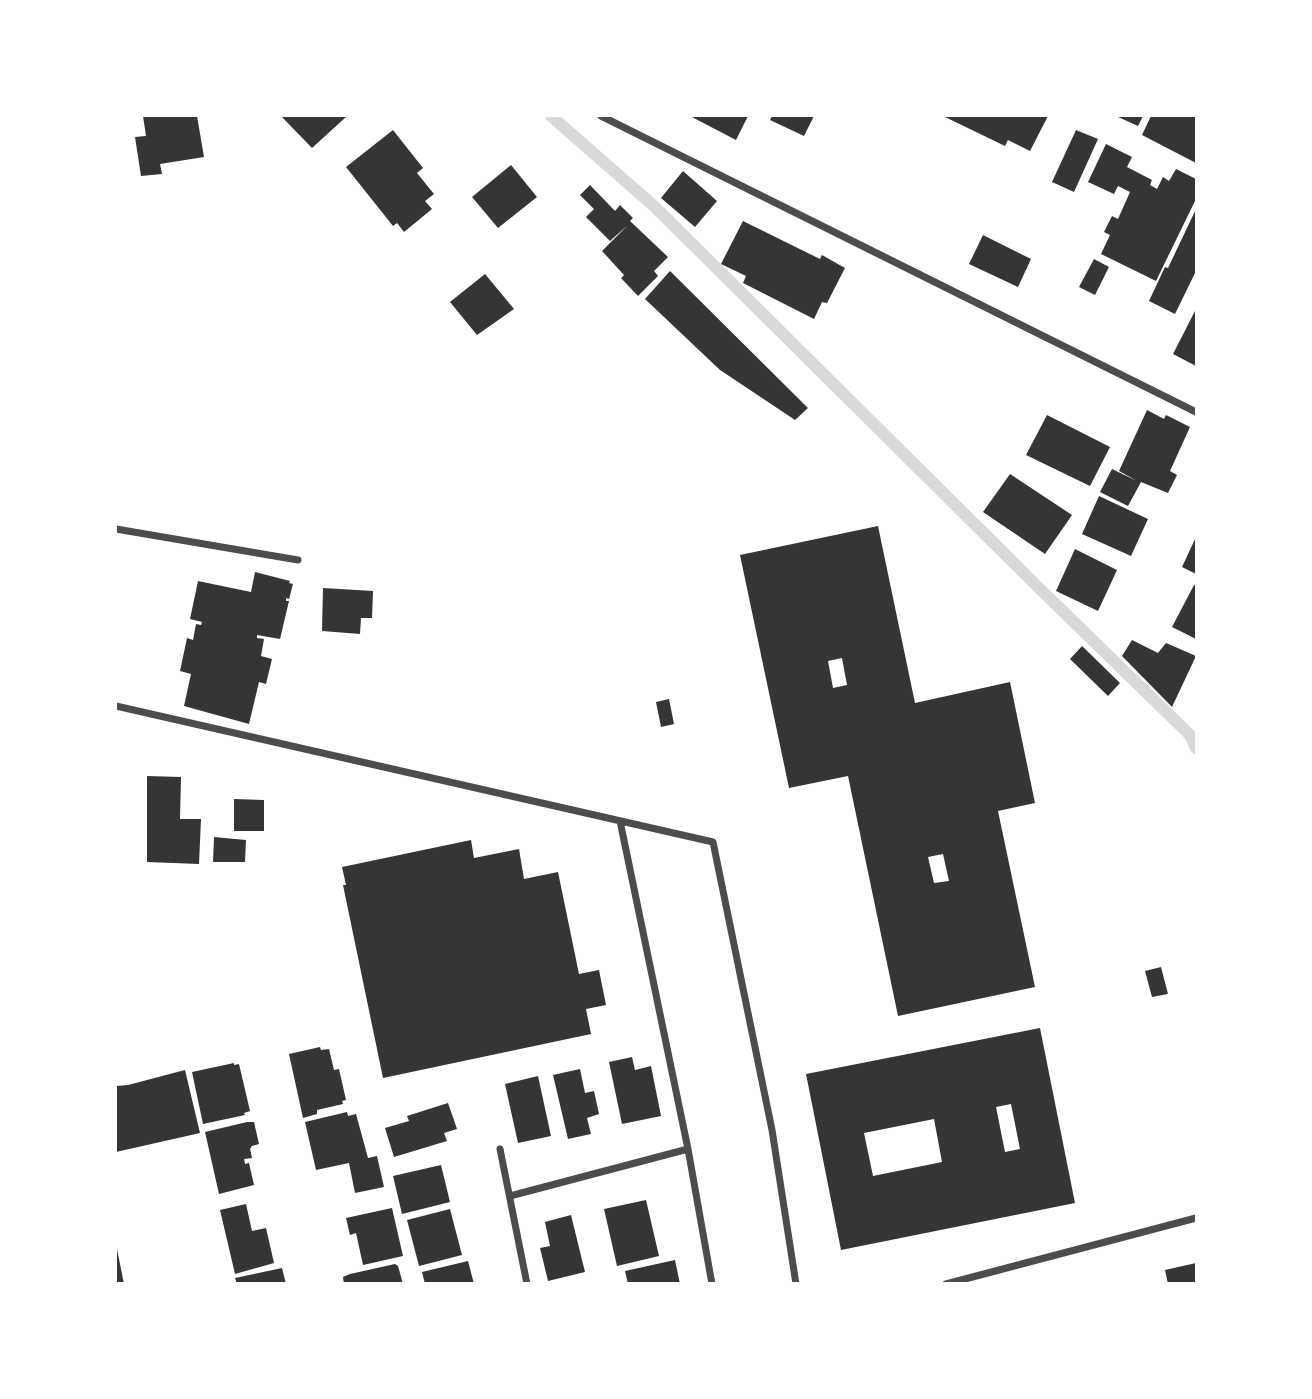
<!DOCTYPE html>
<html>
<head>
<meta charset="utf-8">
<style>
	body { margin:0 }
	#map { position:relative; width:1312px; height:1399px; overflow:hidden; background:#fff; font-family:Poppins,sans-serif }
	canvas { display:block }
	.frame { position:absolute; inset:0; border:117px solid #fff; pointer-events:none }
</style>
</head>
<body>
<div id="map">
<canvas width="1312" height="1399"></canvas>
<div class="frame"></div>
</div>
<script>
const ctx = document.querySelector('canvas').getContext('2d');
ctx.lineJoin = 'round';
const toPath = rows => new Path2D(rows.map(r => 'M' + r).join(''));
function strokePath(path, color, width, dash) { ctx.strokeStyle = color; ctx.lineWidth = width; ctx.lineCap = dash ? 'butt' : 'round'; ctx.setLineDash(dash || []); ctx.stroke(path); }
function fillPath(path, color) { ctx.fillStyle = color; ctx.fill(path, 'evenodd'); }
strokePath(toPath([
	[551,116,655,207,1038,587,1190,735,1196,748]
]), '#d9d9d9', 12);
fillPath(toPath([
	[143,116,197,116,204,157,160,164,162,174,141,176,135,137,146,136],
	[281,116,344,116,346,117,312,148],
	[690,116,748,116,736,140],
	[772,116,814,116,804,136,770,120],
	[943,116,1048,116,1030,151,1008,140,1005,146],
	[1116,116,1143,116,1138,126],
	[1151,116,1196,116,1196,163,1142,135],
	[393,130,423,168,417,173,434,194,425,201,432,209,404,232,397,223,393,226,346,167],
	[1076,130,1098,139,1074,192,1052,182],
	[1106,144,1132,157,1127,167,1152,180,1150,185,1157,189,1163,177,1169,181,1176,169,1196,179,1196,199,1156,281,1101,254,1110,235,1104,232,1112,216,1118,219,1130,192,1118,186,1114,194,1088,182],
	[511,165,537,197,498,228,472,197],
	[683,171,717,201,695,227,661,198],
	[590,185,615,211,620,205,633,218,630,221,668,257,654,271,658,276,638,296,621,278,624,275,602,251,628,225,610,241,586,217,594,209,580,195],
	[1196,209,1196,271,1175,314,1149,301,1165,267,1168,268],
	[743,221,820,259,822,255,845,268,827,303,822,302,814,319,743,283,746,276,721,264],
	[983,235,1031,259,1018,287,969,264],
	[1094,259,1109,267,1095,295,1079,287],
	[670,271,808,408,795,420,720,370,645,299],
	[485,274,514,309,477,335,450,302],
	[1196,309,1196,366,1173,354],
	[1147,410,1164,419,1166,415,1190,427,1170,471,1177,475,1168,493,1141,482,1128,506,1100,492,1112,469,1137,481,1119,471],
	[1047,415,1110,447,1090,486,1026,455],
	[1010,474,1072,515,1045,554,983,512],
	[1099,496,1148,519,1131,556,1082,534],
	[878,526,915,703,1010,682,1035,803,998,811,1035,987,898,1016,848,776,789,788,740,555],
	[842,658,847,685,833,688,828,661],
	[943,854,949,881,934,883,928,857],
	[1196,537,1196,574,1182,567],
	[1075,549,1117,570,1098,611,1056,591],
	[255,572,290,581,289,583,293,584,289,599,286,598,286,601,289,601,280,639,257,635,257,638,264,639,261,656,272,659,266,684,259,682,249,724,184,706,191,674,180,671,187,638,193,640,196,624,201,625,202,622,190,619,198,581,251,592],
	[1194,585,1196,586,1196,639,1172,627],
	[323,588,373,591,372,618,361,618,360,634,322,631],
	[1132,640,1158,653,1166,643,1196,656,1172,707,1122,656],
	[1082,646,1120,683,1108,696,1070,659],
	[669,699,674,724,661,727,656,702],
	[147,776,181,777,180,819,201,819,199,864,147,862],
	[234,799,264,800,264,831,234,831],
	[214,837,246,840,245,862,213,862],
	[471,840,474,858,519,849,524,879,558,872,579,974,599,970,606,1005,586,1009,591,1034,383,1078,343,885,346,885,342,867],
	[1161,967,1168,994,1152,997,1145,971],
	[1040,1028,1075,1203,841,1250,806,1074],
	[1011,1104,1020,1149,1005,1152,996,1107],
	[934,1119,942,1162,873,1176,864,1133],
	[320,1047,321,1050,329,1049,334,1070,339,1069,346,1100,342,1101,343,1104,317,1110,317,1114,303,1118,289,1054],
	[632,1057,635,1070,651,1066,661,1116,622,1124,609,1062],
	[234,1063,234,1065,239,1064,250,1111,244,1113,245,1115,203,1124,192,1072],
	[580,1069,585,1093,594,1091,599,1114,587,1118,591,1134,568,1139,553,1075],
	[185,1070,200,1133,116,1152,116,1086,128,1085],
	[538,1076,551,1136,518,1143,505,1084],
	[448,1103,457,1129,444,1133,447,1141,394,1157,385,1128,409,1121,407,1116],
	[347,1112,348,1116,356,1114,368,1158,377,1156,384,1187,355,1193,349,1163,316,1170,305,1122],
	[247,1122,254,1122,259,1144,252,1146,250,1149,252,1158,244,1159,245,1164,249,1163,254,1185,219,1194,205,1132],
	[441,1165,450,1202,402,1214,393,1176],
	[646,1200,659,1256,617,1266,604,1209],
	[246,1204,252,1231,266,1228,274,1263,235,1274,220,1210],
	[392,1208,403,1256,363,1265,356,1233,350,1235,346,1218],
	[450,1209,462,1255,419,1266,407,1220],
	[571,1215,585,1272,548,1281,540,1248,550,1246,545,1222],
	[116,1249,117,1249,124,1284,116,1284],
	[675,1260,680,1284,628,1284,625,1271],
	[468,1261,474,1284,425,1284,422,1272],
	[1196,1263,1196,1284,1168,1284,1165,1270],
	[395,1264,398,1266,403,1284,344,1284,343,1277,350,1274],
	[282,1268,286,1284,237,1284,235,1278]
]), '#353535');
strokePath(toPath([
	[601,116,1196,412],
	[116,529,298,560],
	[116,706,713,842,772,1130,796,1284],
	[620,821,688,1149,712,1284],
	[500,1149,527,1284],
	[510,1196,688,1149],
	[946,1284,1196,1218]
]), '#4c4c4c', 7);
</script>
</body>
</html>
